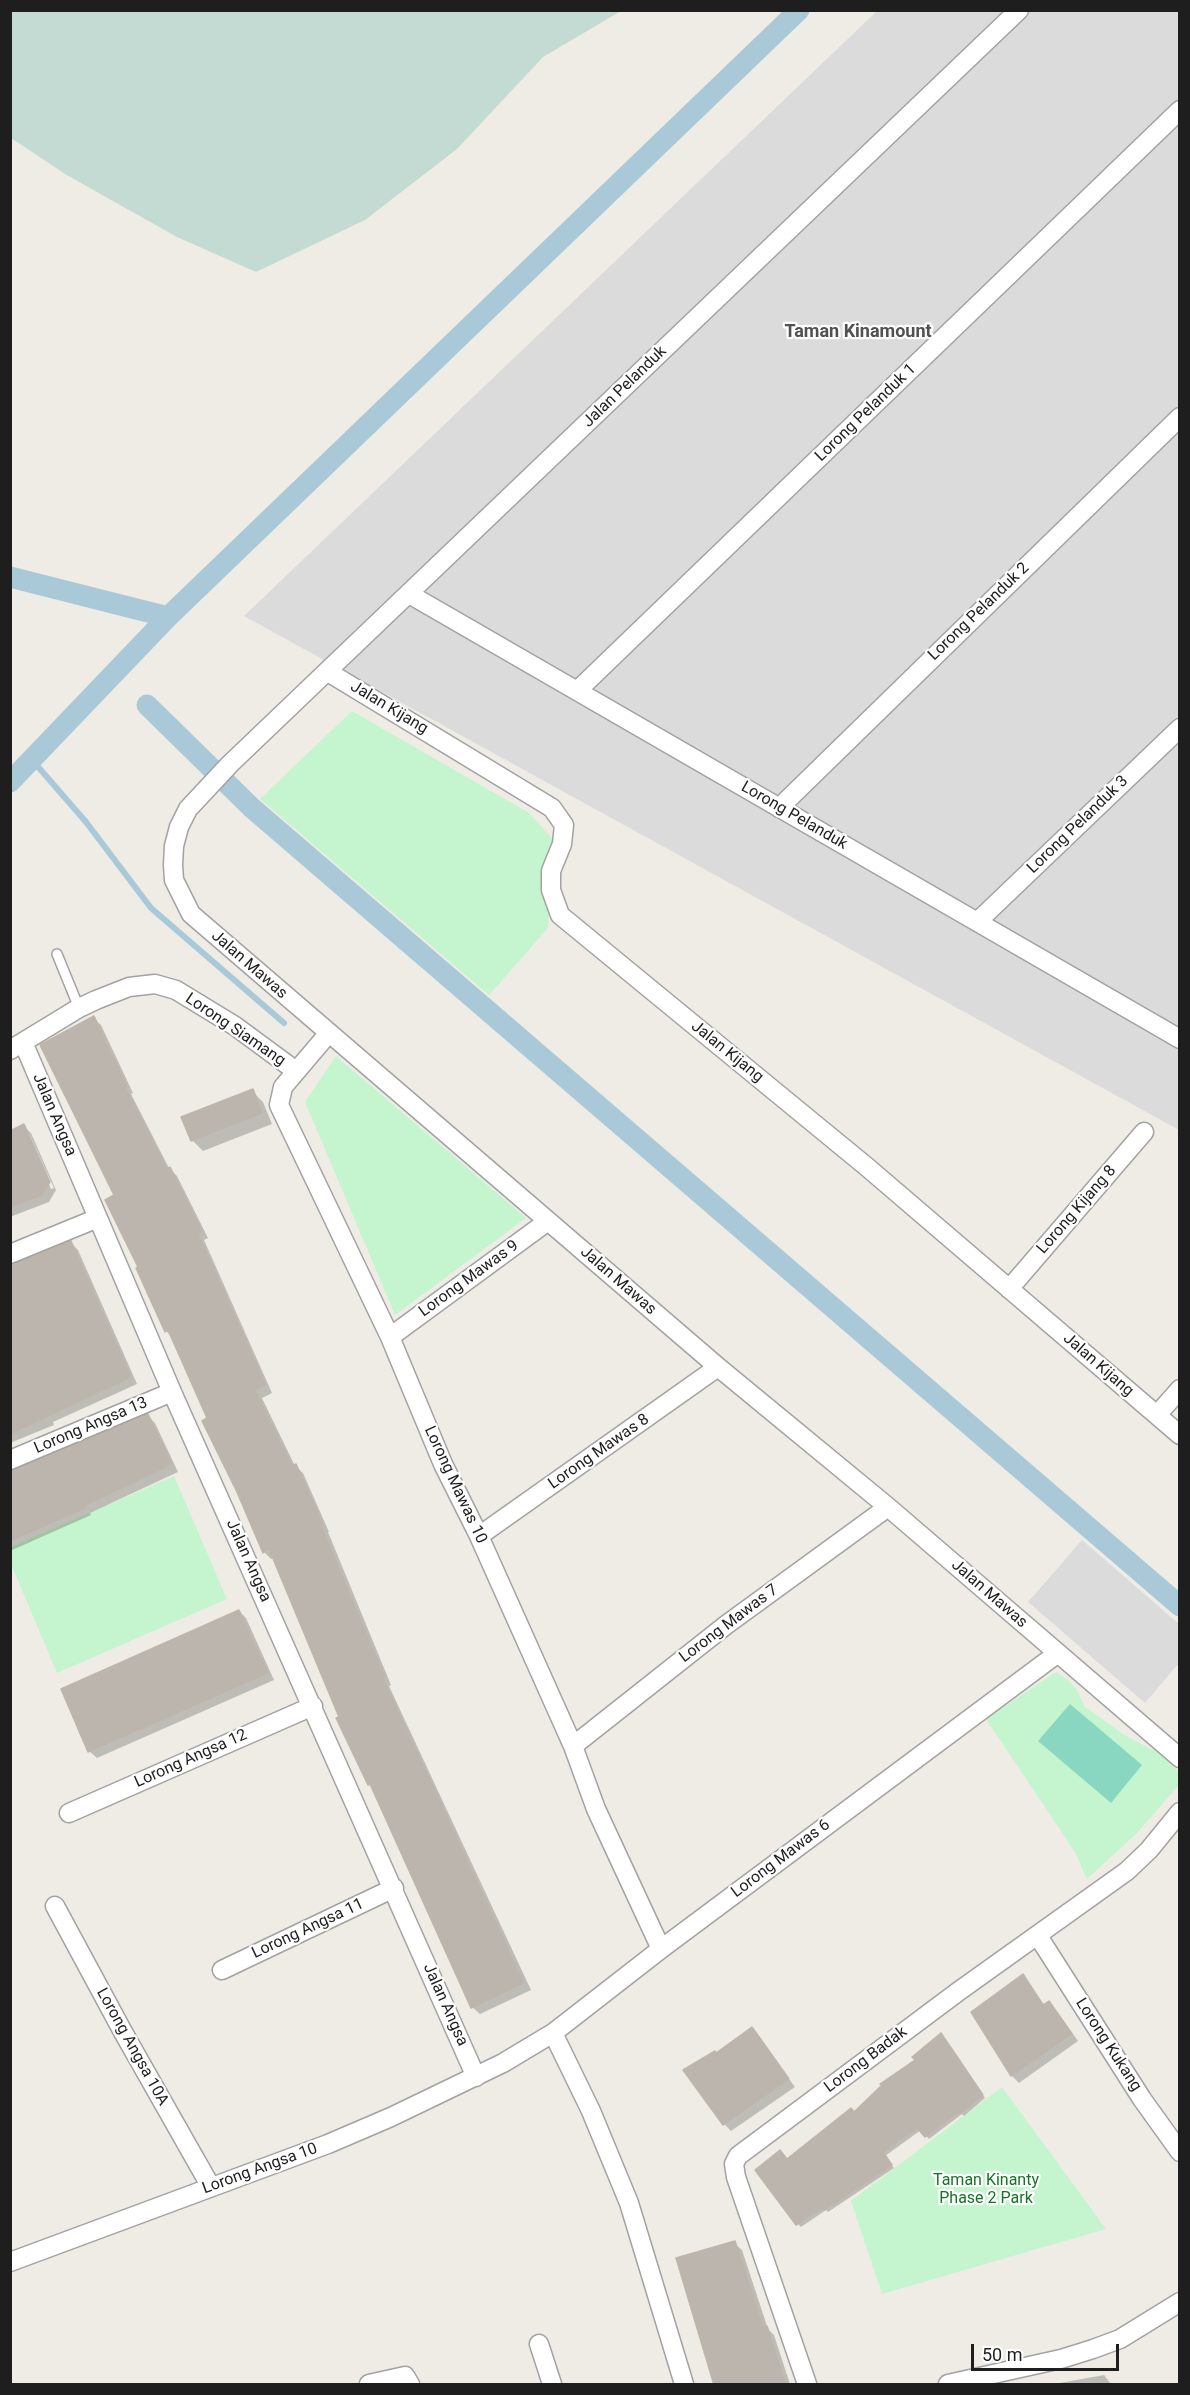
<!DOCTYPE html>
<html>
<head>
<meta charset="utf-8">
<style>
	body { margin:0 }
	#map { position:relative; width:1190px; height:2395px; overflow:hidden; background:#eeece5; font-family:Roboto,sans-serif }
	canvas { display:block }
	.frame { position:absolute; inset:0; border:12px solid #1e1e1e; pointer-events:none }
	.scale { position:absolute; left:971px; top:2344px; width:148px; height:27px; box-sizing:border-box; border:3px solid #1e1e1e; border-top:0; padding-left:8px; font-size:18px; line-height:21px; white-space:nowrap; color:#1e1e1e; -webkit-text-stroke:4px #fff; paint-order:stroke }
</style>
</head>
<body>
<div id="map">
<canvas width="1190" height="2395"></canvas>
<div class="frame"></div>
<div class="scale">50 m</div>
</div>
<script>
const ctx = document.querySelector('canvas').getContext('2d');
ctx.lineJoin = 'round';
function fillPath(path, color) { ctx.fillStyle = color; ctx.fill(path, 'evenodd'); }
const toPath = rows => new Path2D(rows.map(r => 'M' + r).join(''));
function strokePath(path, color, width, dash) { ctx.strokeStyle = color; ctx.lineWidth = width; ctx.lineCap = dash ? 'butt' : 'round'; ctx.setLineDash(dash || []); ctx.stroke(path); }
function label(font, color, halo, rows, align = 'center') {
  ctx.font = font + ' Roboto,sans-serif'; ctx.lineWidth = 4.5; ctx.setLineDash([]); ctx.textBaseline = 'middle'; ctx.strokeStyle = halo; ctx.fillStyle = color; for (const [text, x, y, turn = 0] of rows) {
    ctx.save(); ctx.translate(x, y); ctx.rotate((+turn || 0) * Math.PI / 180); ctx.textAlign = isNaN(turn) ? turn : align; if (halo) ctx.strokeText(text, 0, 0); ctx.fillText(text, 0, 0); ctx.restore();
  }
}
fillPath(toPath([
	[877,11,1179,11,1179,1130,244,616],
	[1082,1540,1179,1624,1179,1663,1145,1703,1028,1602]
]), '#dcdbdb');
fillPath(toPath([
	[10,11,11,10,621,11,543,57,457,149,365,220,256,272,177,237,65,174,11,138]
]), '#c3dbd2');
fillPath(toPath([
	[352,711,529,813,560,847,550,889,548,928,489,995,260,799],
	[336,1056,526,1218,395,1315,305,1102],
	[174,1476,227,1599,57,1673,11,1564,11,1547],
	[1056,1672,1068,1680,1077,1690,1085,1707,1126,1736,1157,1752,1177,1770,1179,1777,1179,1785,1136,1834,1087,1879,1075,1852,986,1719],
	[1002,2087,1106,2229,882,2294,851,2201]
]), '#c5f5ce');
fillPath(toPath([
	[1070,1704,1142,1765,1111,1803,1038,1741]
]), '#89d7c1');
fillPath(toPath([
	[93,1018,101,1025,133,1093,131,1094,169,1168,177,1176,208,1238,204,1240,272,1393,262,1398,295,1466,303,1473,329,1532,328,1532,391,1685,389,1686,531,1990,480,2014,472,2007,374,1789,369,1784,274,1558,271,1559,264,1552,209,1419,173,1338,166,1331,140,1268,116,1196],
	[252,1091,263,1102,272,1124,203,1151,192,1140],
	[23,1126,31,1133,56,1190,49,1202,10,1217,10,1132],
	[26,1133,29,1133,54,1188,51,1189],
	[71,1243,78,1250,137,1384,53,1422,54,1425,10,1443,10,1266],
	[148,1416,155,1423,178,1472,90,1513,91,1515,10,1551,10,1471],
	[239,1611,246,1618,274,1680,97,1758,89,1751],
	[1023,1976,1045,2006,1049,2003,1056,2010,1078,2041,1019,2083,1012,2076,973,2013],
	[752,2029,795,2087,731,2131,724,2124,716,2054],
	[944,2038,985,2098,964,2116,962,2114,929,2139,921,2130,885,2156,894,2168,828,2212,826,2210,801,2227,798,2224,787,2161,854,2114],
	[734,2243,742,2250,768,2329,774,2335,790,2384,716,2384],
	[1104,2375,1111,2384,1054,2384]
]), '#0003');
strokePath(toPath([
	[33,761,86,822,151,908,284,1023]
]), '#a9c9d9', 6);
strokePath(toPath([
	[10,577,168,617],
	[147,705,252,808,1180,1606],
	[10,782,168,617,799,10]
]), '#a9c9d9', 21);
const building = toPath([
	[94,1016,127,1086,125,1086,167,1169,170,1167,202,1231,198,1233,266,1385,255,1390,292,1466,296,1464,323,1524,321,1525,385,1678,383,1678,524,1983,471,2008,370,1784,368,1785,336,1718,339,1717,269,1549,263,1553,237,1492,202,1421,207,1418,168,1330,165,1332,136,1268,138,1267,105,1200,114,1195,40,1045,94,1016],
	[253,1089,262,1113,191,1141,181,1117,253,1089],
	[24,1124,50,1182,42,1195,10,1207,10,1131,24,1124],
	[71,1241,131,1377,10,1434,10,1265,71,1241],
	[148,1414,172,1464,84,1506,85,1508,10,1541,10,1471,148,1414],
	[239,1610,268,1673,88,1752,61,1689,239,1610],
	[1023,1974,1043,2005,1049,2001,1072,2034,1011,2076,971,2012,1023,1974],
	[752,2027,789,2079,723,2125,683,2070,715,2051,716,2053,752,2027],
	[941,2033,983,2095,960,2114,958,2112,925,2137,917,2128,883,2152,892,2165,824,2210,822,2208,796,2225,755,2170,780,2150,787,2159,851,2108,854,2112,882,2085,880,2084,915,2060,912,2057,941,2033],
	[735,2241,763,2327,767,2326,786,2385,714,2385,676,2258,735,2241]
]);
fillPath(building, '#bbb5ae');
strokePath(building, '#bfb5a9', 1.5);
const lane = toPath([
	[57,954,79,1008]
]);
const street = toPath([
	[1019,10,230,764,188,809,179,827,174,846,173,865,174,880,191,914,718,1367,888,1507,1180,1758],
	[409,594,1180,1039],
	[328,672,552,808,564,825,562,844,551,871,551,890,560,915,867,1167,1180,1435],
	[578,690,1180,110],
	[779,808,1180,417],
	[977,922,1180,728],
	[328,1034,283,1087,279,1105,390,1337,443,1464,479,1536,573,1746,596,1809,661,1949],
	[23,1042,172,1392,476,2077],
	[10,1050,79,1008,96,1000,129,987,155,984,176,990,235,1026,296,1071],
	[10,1254,98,1218],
	[1009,1289,1144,1132],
	[390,1337,548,1221],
	[1157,1415,1180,1389],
	[10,1460,172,1392],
	[479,1536,718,1367],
	[573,1746,726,1625,888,1507],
	[69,1813,313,1706],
	[55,1906,123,2032,211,2187],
	[1038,1936,1142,2099,1180,2152],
	[222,1970,394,1888],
	[553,2033,591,2111,629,2203,684,2384],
	[10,2262,328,2144,391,2117,503,2063,553,2033,661,1949,1058,1653],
	[539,2344,552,2384],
	[369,2384,405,2376,410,2384],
	[807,2384,736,2177,734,2164,738,2156,959,1991,1127,1871,1149,1850,1180,1812],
	[948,2384,1061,2359,1093,2349,1120,2339,1180,2302]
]);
strokePath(lane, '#a2a2a2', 12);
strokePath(street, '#a2a2a2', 21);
strokePath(lane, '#fff', 9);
strokePath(street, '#fff', 18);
label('16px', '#1e1e1e', '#fff', [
	["Jalan Pelanduk",625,387,-44],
	["Lorong Pelanduk 1",866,413,-44],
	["Lorong Pelanduk 2",979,612,-44],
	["Jalan Kijang",389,708,31],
	["Lorong Pelanduk",794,816,30],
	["Lorong Pelanduk 3",1078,825,-44],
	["Jalan Mawas",249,965,41],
	["Lorong Siamang",235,1030,34],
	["Jalan Kijang",727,1052,39],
	["Jalan Angsa",54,1115,67],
	["Lorong Kijang 8",1077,1210,-49],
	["Lorong Mawas 9",469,1279,-36],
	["Jalan Mawas",618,1281,41],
	["Jalan Kijang",1098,1365,41],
	["Lorong Angsa 13",91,1426,-23],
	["Lorong Mawas 8",599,1452,-35],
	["Lorong Mawas 10",455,1485,65],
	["Jalan Angsa",248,1561,66],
	["Jalan Mawas",989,1594,41],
	["Lorong Mawas 7",729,1624,-37],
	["Lorong Angsa 12",191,1759,-24],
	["Lorong Mawas 6",781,1859,-37],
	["Lorong Angsa 11",308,1929,-25],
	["Jalan Angsa",445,2005,66],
	["Lorong Kukang",1108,2045,57],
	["Lorong Angsa 10A",132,2047,61],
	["Lorong Badak",866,2060,-37],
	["Lorong Angsa 10",260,2169,-20]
]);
label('16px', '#147425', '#fff', [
	["Taman Kinanty",986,2181],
	["Phase 2 Park",986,2199]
]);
label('bold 18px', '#515151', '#fff', [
	["Taman Kinamount",858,332]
]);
</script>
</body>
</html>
